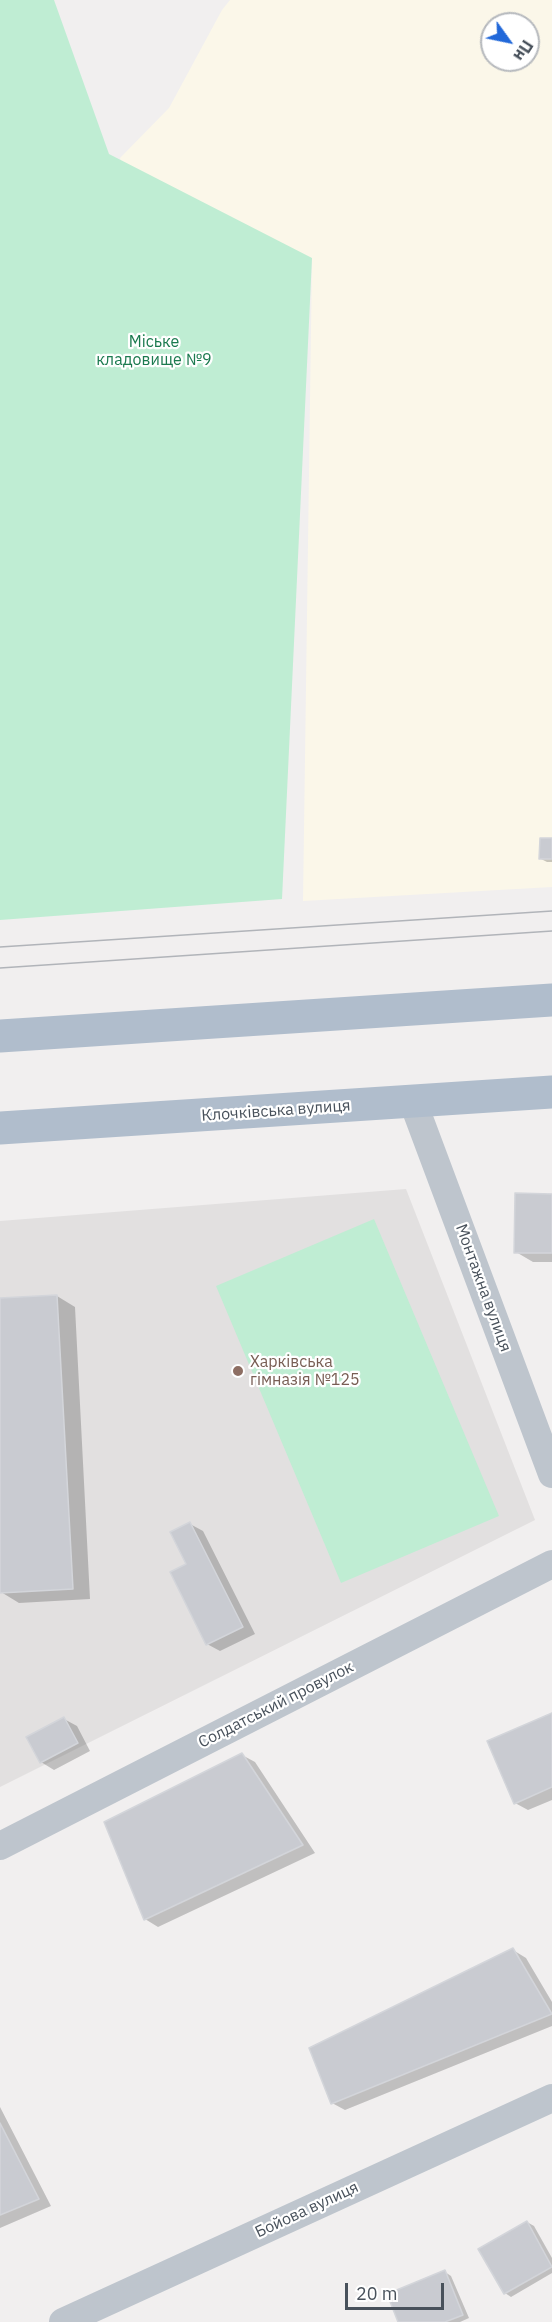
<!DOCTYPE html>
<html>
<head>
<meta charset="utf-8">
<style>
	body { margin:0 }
	#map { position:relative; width:552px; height:2322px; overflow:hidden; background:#f1efef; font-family:"IBM Plex Sans",sans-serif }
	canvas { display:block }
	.north { position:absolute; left:480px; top:12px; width:60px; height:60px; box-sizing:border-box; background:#fff; border:2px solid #b6b9bd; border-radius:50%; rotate:123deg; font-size:16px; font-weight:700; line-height:24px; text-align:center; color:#48515b }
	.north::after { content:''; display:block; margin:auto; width:21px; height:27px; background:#2168d9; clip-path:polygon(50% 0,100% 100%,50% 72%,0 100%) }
	.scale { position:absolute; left:345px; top:2283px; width:99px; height:27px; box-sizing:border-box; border:3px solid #48515b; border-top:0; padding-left:8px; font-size:18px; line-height:21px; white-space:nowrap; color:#48515b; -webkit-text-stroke:4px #fff; paint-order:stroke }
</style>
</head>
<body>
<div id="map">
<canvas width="552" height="2322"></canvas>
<div class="north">Пн</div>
<div class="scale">20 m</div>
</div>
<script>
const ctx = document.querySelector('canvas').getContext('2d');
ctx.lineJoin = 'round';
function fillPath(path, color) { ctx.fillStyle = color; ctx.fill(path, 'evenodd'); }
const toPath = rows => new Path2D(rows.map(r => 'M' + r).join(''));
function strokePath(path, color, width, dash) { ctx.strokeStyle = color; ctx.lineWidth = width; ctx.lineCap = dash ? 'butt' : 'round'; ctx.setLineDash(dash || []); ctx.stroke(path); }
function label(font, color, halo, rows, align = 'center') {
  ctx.font = font + ' "IBM Plex Sans",sans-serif'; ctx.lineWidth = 4.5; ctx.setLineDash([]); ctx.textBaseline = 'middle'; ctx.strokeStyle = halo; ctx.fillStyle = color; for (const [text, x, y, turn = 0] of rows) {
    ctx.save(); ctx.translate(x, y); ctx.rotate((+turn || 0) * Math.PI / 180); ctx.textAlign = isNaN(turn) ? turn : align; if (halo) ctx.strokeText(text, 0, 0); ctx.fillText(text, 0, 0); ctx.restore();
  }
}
fillPath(toPath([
	[230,0,552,0,552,887,303,901,312,258,137,217,120,158,169,108,222,10],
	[492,24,528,24,528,60,492,60]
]), '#fbf7e9');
fillPath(toPath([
	[406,1189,535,1520,0,1787,0,1221]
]), '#e2e0e0');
fillPath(toPath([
	[0,0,54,0,109,154,312,258,282,899,0,920],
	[374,1219,499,1516,341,1583,216,1286]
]), '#bfedd3');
fillPath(toPath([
	[552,840,552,862,547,862,541,859],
	[552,1195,552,1262,533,1262,516,1252],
	[57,1296,75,1307,90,1599,19,1603,1,1592,0,1300],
	[190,1524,203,1531,255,1634,220,1651,207,1644,188,1564],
	[552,1715,552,1800,528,1810,515,1803],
	[64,1719,77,1726,90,1751,54,1770,41,1762],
	[242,1755,255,1762,315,1853,158,1927,145,1919],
	[513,1950,526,1958,552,2002,552,2026,345,2110,332,2103],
	[0,2107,51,2206,0,2228],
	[527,2222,534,2226,552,2258,552,2273,511,2297,505,2293],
	[445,2272,451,2276,469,2318,460,2322,400,2322]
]), '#0003');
const building = toPath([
	[540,838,552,838,552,859,539,859,540,838],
	[515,1193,552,1194,552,1253,514,1253,515,1193],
	[57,1295,73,1589,0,1593,0,1298,57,1295],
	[190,1522,243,1627,206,1645,170,1572,186,1564,170,1532,190,1522],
	[552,1713,552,1787,514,1804,487,1741,552,1713],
	[64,1717,78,1743,40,1763,26,1737,64,1717],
	[242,1753,303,1845,144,1920,104,1822,242,1753],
	[513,1948,552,2014,331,2104,309,2048,513,1948],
	[0,2123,39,2199,0,2215,0,2123],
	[527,2221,552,2267,504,2294,478,2249,527,2221],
	[445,2270,463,2315,445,2322,398,2322,387,2294,445,2270]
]);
fillPath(building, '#c9cbd1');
strokePath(building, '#d3d5da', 1.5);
strokePath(toPath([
	[413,1102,552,1474],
	[0,1846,552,1564],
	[63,2322,552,2098]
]), '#bec5cd', 28);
strokePath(toPath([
	[0,1036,552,1000],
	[0,1128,552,1092]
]), '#b0bdcc', 33);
strokePath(toPath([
	[0,947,552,911],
	[0,968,552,931]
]), '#b1b4b9', 1.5);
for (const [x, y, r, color] of [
	[238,1371,6,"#8d6e63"]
]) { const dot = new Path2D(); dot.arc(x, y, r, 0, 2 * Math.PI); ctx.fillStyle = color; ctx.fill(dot); strokePath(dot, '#fff', 2); }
label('16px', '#1b7a4f', '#fff', [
	["Міське",154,342],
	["кладовище №9",154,360]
]);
label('16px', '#48515b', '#fff', [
	["Клочківська вулиця",276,1111,-4],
	["Монтажна вулиця",483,1288,70],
	["Солдатський провулок",276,1705,-27],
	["Бойова вулиця",307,2210,-25]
]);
label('16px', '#785e54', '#fff', [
	["Харківська",250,1362],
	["гімназія №125",250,1380]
], 'left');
</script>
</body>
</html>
